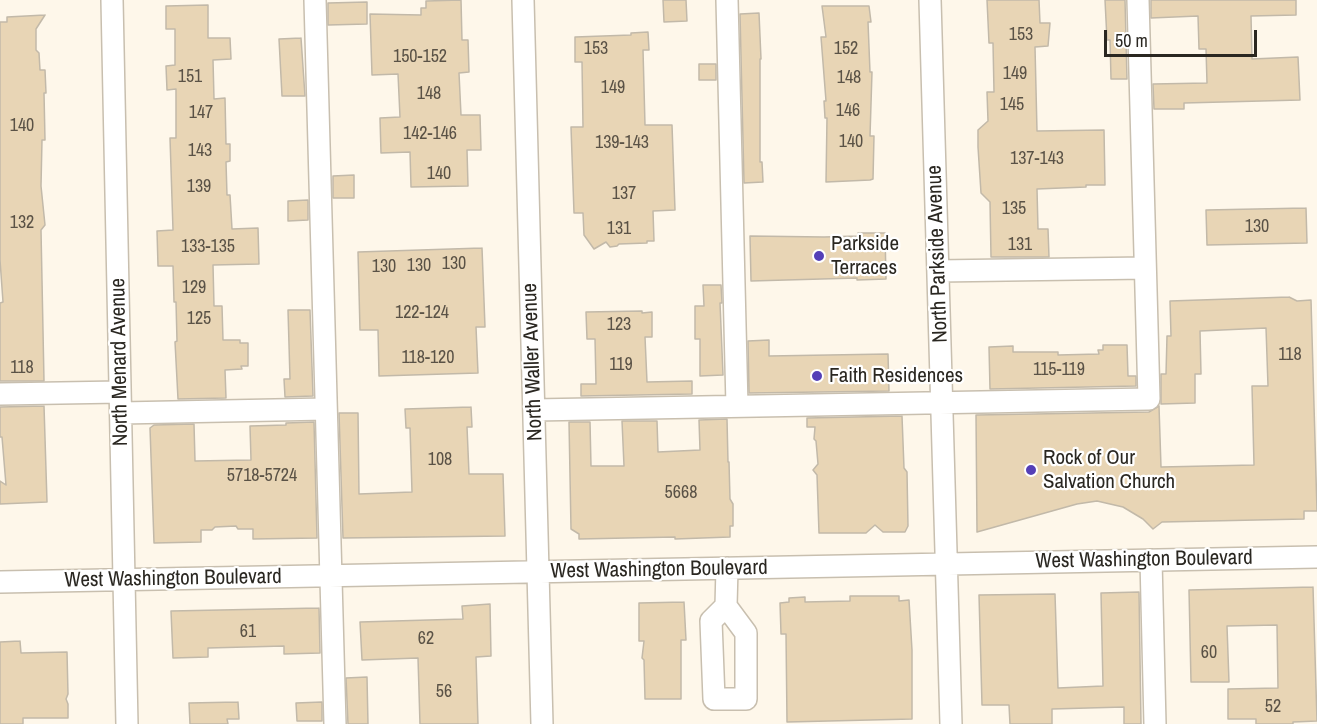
<!DOCTYPE html>
<html>
<head>
<meta charset="utf-8">
<style>
	body { margin:0 }
	#map { position:relative; width:1317px; height:724px; overflow:hidden; background:#fef7ea; font-family:"Archivo Narrow",sans-serif }
	canvas { display:block }
	.scale { position:absolute; left:1104px; top:30px; width:153px; height:27px; box-sizing:border-box; border:3px solid #2a2721; border-top:0; padding-left:8px; font-size:18px; line-height:21px; white-space:nowrap; color:#2a2721; -webkit-text-stroke:4px #fff; paint-order:stroke }
</style>
</head>
<body>
<div id="map">
<canvas width="1317" height="724"></canvas>
<div class="scale">50 m</div>
</div>
<script>
const ctx = document.querySelector('canvas').getContext('2d');
ctx.lineJoin = 'round';
function fillPath(path, color) { ctx.fillStyle = color; ctx.fill(path, 'evenodd'); }
const toPath = rows => new Path2D(rows.map(r => 'M' + r).join(''));
function strokePath(path, color, width, dash) { ctx.strokeStyle = color; ctx.lineWidth = width; ctx.lineCap = dash ? 'butt' : 'round'; ctx.setLineDash(dash || []); ctx.stroke(path); }
function label(font, color, halo, rows, align = 'center') {
  ctx.font = font + ' "Archivo Narrow",sans-serif'; ctx.lineWidth = 4.5; ctx.setLineDash([]); ctx.textBaseline = 'middle'; ctx.strokeStyle = halo; ctx.fillStyle = color; for (const [text, x, y, turn = 0] of rows) {
    ctx.save(); ctx.translate(x, y); ctx.rotate((+turn || 0) * Math.PI / 180); ctx.textAlign = isNaN(turn) ? turn : align; if (halo) ctx.strokeText(text, 0, 0); ctx.fillText(text, 0, 0); ctx.restore();
  }
}
const building = toPath([
	[461,0,462,40,468,40,469,72,459,73,461,115,480,115,481,150,467,150,468,186,411,187,410,152,381,153,380,118,400,117,398,74,372,75,370,14,421,15,421,8,426,8,426,1,461,0],
	[663,0,686,0,687,21,664,22,663,0],
	[987,0,1039,0,1040,23,1050,23,1048,46,1035,47,1037,131,1104,130,1105,185,1086,185,1086,187,1037,189,1038,229,1048,229,1049,257,991,257,990,202,981,193,978,147,978,130,988,121,987,92,994,92,993,43,989,43,987,0],
	[1105,0,1125,0,1127,79,1111,79,1110,40,1107,40,1105,0],
	[1151,0,1296,0,1296,15,1251,16,1252,59,1298,57,1300,100,1184,103,1184,109,1154,109,1153,84,1207,83,1206,49,1199,49,1198,16,1151,18,1151,0],
	[367,2,367,24,328,25,328,3,367,2],
	[208,5,208,38,230,38,231,59,213,60,214,99,225,98,226,144,230,144,230,161,226,162,227,195,230,195,232,229,258,228,259,264,213,265,214,306,222,306,223,340,240,340,240,343,248,343,248,366,241,366,242,369,225,370,226,398,178,399,175,342,177,341,176,302,174,302,173,266,158,266,157,231,173,230,170,138,176,138,176,89,167,90,166,66,175,65,175,29,166,29,166,6,208,5],
	[822,6,869,6,871,22,868,22,870,72,872,72,870,136,874,136,873,179,870,180,826,182,827,118,825,118,824,101,826,101,821,37,826,37,822,6],
	[759,13,761,59,760,59,760,162,762,162,763,182,744,183,740,14,759,13],
	[45,15,36,29,36,50,39,53,40,70,45,70,46,93,44,93,45,140,42,140,41,186,45,225,41,230,44,381,0,381,0,303,3,302,0,260,0,22,7,22,7,17,45,15],
	[648,32,649,50,643,50,645,125,672,125,675,210,653,211,654,241,647,241,647,243,619,244,617,246,610,247,606,242,594,249,584,235,583,213,574,213,571,127,583,127,582,62,575,62,575,37,631,35,631,33,648,32],
	[301,38,305,96,282,96,279,39,301,38],
	[699,64,716,64,716,80,699,80,699,64],
	[354,175,354,198,333,198,333,176,354,175],
	[308,200,308,220,288,221,288,201,308,200],
	[1306,208,1307,243,1207,245,1206,210,1306,208],
	[858,233,885,233,886,279,857,280,857,278,751,281,750,236,824,237,858,236,858,233],
	[482,248,485,327,476,327,478,373,379,376,378,330,360,330,358,252,482,248],
	[703,285,721,285,722,303,720,303,723,375,700,376,700,339,695,339,695,306,704,306,703,285],
	[1289,297,1297,301,1311,300,1317,511,1304,511,1304,519,1162,522,1153,529,1143,519,1123,507,1097,501,1077,504,977,532,976,415,1149,412,1159,406,1161,467,1254,465,1252,386,1268,386,1266,328,1200,331,1201,374,1195,374,1195,403,1161,404,1161,374,1166,374,1167,336,1171,336,1170,301,1289,297],
	[288,310,310,310,313,396,285,397,284,379,290,379,288,310],
	[642,311,642,313,652,312,652,337,645,337,647,382,692,381,692,394,581,396,581,384,596,384,595,339,587,339,586,312,642,311],
	[769,340,769,356,888,354,889,391,749,393,748,341,769,340],
	[1103,345,1127,345,1128,376,1136,376,1136,386,990,389,989,347,1013,346,1013,352,1058,352,1058,355,1099,354,1098,350,1103,350,1103,345],
	[44,406,47,502,0,504,0,481,6,485,2,437,0,437,0,407,44,406],
	[471,407,472,427,467,427,469,474,503,474,505,536,343,538,339,413,358,413,359,494,412,492,410,428,406,428,405,409,471,407],
	[902,416,904,468,907,472,908,526,905,532,883,532,875,525,866,533,819,533,817,475,813,470,818,464,816,441,814,439,815,427,807,427,807,418,902,416],
	[727,419,728,462,729,462,730,499,733,504,733,526,730,526,730,537,675,539,675,537,579,539,579,534,571,529,569,422,590,422,591,466,624,466,622,421,657,421,658,452,700,450,699,420,727,419],
	[314,422,317,538,253,539,253,529,238,529,236,526,215,527,212,530,201,530,201,542,154,543,150,428,154,425,194,424,195,461,251,460,250,426,286,425,286,423,314,422],
	[1313,587,1317,721,1293,722,1293,724,1256,724,1256,719,1228,719,1228,689,1278,688,1277,625,1227,626,1229,682,1191,682,1189,590,1313,587],
	[1139,592,1141,724,1124,724,1124,707,1052,709,1052,724,1010,724,1009,705,982,705,979,595,1055,594,1058,688,1103,686,1101,593,1139,592],
	[850,596,899,596,899,601,909,600,912,650,912,719,787,722,786,634,781,634,780,603,789,602,789,598,805,597,805,602,850,601,850,596],
	[684,602,686,640,681,640,681,699,645,699,644,660,642,658,644,641,639,641,639,603,684,602],
	[490,604,491,656,476,657,478,724,420,724,418,658,362,660,360,622,463,619,462,606,490,604],
	[319,608,320,653,284,654,284,646,208,648,208,657,173,658,171,611,319,608],
	[20,641,21,653,67,652,68,694,66,699,68,704,68,718,23,718,23,724,0,724,0,642,20,641],
	[367,677,368,724,348,724,346,678,367,677],
	[238,702,239,719,227,719,228,724,190,724,189,703,238,702],
	[322,702,322,721,297,721,296,703,322,702]
]);
fillPath(building, '#e8d5b5');
strokePath(building, '#c2b9a9', 1.5);
const minor = toPath([
	[112,0,127,724],
	[315,0,335,724],
	[523,0,542,724],
	[727,0,737,406],
	[930,0,951,724],
	[938,271,1145,268],
	[0,394,120,392],
	[534,410,1149,399,1138,0],
	[121,413,326,409],
	[1151,560,1155,724],
	[0,582,1317,557],
	[726,606,746,633,746,699,714,699,711,621,726,606,727,568]
]);
strokePath(minor, '#c8bfaf', 24);
strokePath(minor, '#fff', 21);
for (const [x, y, r, color] of [
	[819,256,6,"#543fb7"],
	[817,376,6,"#543fb7"],
	[1031,470,6,"#543fb7"]
]) { const dot = new Path2D(); dot.arc(x, y, r, 0, 2 * Math.PI); ctx.fillStyle = color; ctx.fill(dot); strokePath(dot, '#fff', 2); }
label('18px', '#5a5246', null, [
	["153",1021,35],
	["153",596,49],
	["152",846,49],
	["150-152",420,57],
	["149",1015,74],
	["151",190,77],
	["148",849,78],
	["149",613,88],
	["148",429,94],
	["145",1012,105],
	["146",848,111],
	["147",201,113],
	["140",22,126],
	["142-146",430,134],
	["140",851,142],
	["139-143",622,143],
	["143",200,151],
	["137-143",1037,159],
	["140",439,174],
	["139",199,187],
	["137",624,194],
	["135",1014,209],
	["132",22,223],
	["130",1257,227],
	["131",619,229],
	["131",1020,245],
	["133-135",208,247],
	["130",454,264],
	["130",419,266],
	["130",384,267],
	["129",194,288],
	["122-124",422,313],
	["125",199,319],
	["123",619,325],
	["118",1290,355],
	["118-120",428,358],
	["119",621,365],
	["118",22,368],
	["115-119",1059,370],
	["108",440,460],
	["5718-5724",262,476],
	["5668",681,493],
	["61",248,632],
	["62",426,639],
	["60",1209,653],
	["56",444,692],
	["52",1273,707]
]);
label('21px', '#2a2721', '#fff', [
	["Parkside",831,244],
	["Terraces",831,268],
	["Faith Residences",829,376],
	["Rock of Our",1043,458],
	["Salvation Church",1043,482]
], 'left');
label('21px', '#2a2721', '#fff', [
	["North Parkside Avenue",938,254,-92],
	["North Menard Avenue",120,362,-91],
	["North Waller Avenue",533,362,-92],
	["West Washington Boulevard",1144,560,-1],
	["West Washington Boulevard",659,570,-1],
	["West Washington Boulevard",173,579,-1]
]);
</script>
</body>
</html>
